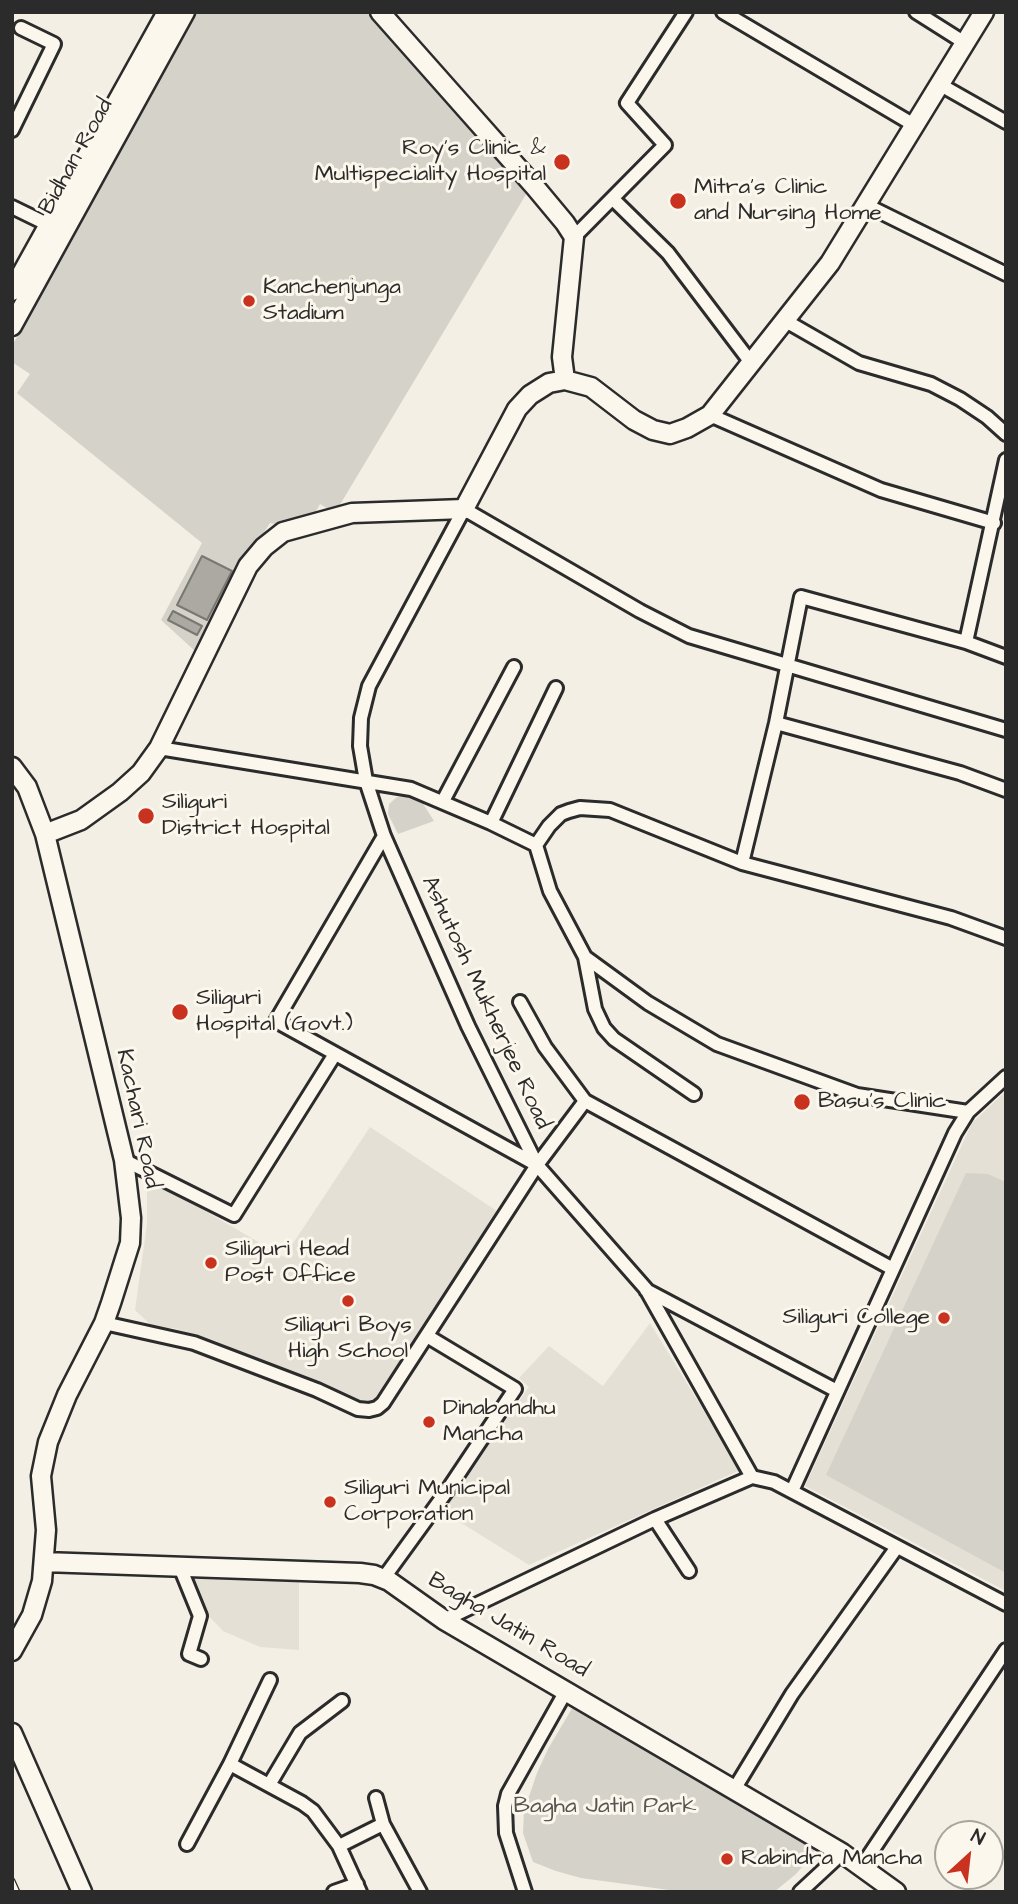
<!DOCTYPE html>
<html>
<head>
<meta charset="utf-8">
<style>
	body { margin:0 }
	#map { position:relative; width:1018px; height:1904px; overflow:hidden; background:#f3efe4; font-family:"Architects Daughter",sans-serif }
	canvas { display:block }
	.frame { position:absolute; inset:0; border:14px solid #2b2b2b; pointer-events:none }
	.north { position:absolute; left:934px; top:1820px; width:70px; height:70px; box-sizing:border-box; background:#fbf7ec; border:2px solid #a8a59f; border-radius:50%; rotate:27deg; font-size:19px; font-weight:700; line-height:28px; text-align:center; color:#2b2b2b }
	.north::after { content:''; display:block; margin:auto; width:24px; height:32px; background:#c8321e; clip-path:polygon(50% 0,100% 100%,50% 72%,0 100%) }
</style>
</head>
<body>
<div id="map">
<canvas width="1018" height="1904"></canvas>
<div class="frame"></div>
<div class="north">N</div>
</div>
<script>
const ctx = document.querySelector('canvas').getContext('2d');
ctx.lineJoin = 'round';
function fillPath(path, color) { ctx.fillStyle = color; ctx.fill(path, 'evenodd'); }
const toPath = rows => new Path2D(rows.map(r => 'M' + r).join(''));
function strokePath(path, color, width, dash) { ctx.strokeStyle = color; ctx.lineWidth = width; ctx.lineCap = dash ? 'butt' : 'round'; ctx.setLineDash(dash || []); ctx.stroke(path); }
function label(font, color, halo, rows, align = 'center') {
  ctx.font = font + ' "Architects Daughter",sans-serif'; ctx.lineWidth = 6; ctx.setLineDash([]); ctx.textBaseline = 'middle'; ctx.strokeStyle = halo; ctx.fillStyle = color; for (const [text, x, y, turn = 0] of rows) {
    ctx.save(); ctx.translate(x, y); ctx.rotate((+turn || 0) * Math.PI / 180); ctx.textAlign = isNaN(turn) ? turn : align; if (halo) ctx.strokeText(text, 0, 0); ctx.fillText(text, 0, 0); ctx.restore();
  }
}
fillPath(toPath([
	[1006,1091,1006,1591,805,1486,972,1123],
	[370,1127,500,1213,373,1401,367,1403,208,1338,173,1328,156,1330,135,1310,147,1224,147,1177,284,1257],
	[650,1323,740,1470,529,1565,442,1511,529,1387,519,1378,549,1346,603,1386],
	[190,1576,299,1580,299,1650,260,1647,223,1631,202,1609]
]), '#e4e0d6');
fillPath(toPath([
	[196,12,371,12,528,191,335,513,320,504,313,516,281,525,270,523,229,586,195,651,161,620,202,543,17,393,30,374,12,362,12,346],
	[409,796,422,802,434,821,398,834,388,814,389,804,397,797],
	[966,1173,988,1174,1006,1182,1006,1573,826,1475],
	[574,1705,807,1843,814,1850,813,1854,796,1874,774,1892,684,1892,581,1878,556,1871,533,1862,523,1833,524,1811,537,1773,548,1749]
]), '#d5d2c9');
const water = toPath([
	[202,556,232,571,207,620,177,605,202,556],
	[173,611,202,626,197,635,168,620,173,611]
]);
fillPath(water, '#aca9a2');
strokePath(water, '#787772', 2);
const street = toPath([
	[723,12,914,125],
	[916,12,965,43],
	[939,84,1006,122],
	[12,130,54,44,21,28],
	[613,199,668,253,752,364],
	[866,205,1006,274],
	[12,207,49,225],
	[574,237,665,145,627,103,686,12],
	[784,320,859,363,931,384,960,399,987,417,1006,434],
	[710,415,881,490,994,523],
	[966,642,1006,460],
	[776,723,960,773,1006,790],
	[159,748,411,789,491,823,536,845,550,891,585,957,648,1003,717,1044,857,1095,968,1112],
	[443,801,514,667],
	[491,823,556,688],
	[384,836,276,1021,537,1165],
	[536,845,549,826,561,814,569,811,580,808,610,810,742,863,951,918,1006,938],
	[742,863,776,723,801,597,966,642,1006,657],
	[585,957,595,1009,604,1028,614,1039,694,1094],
	[520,1002,545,1047,585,1101,893,1269],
	[124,1160,234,1215,335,1054],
	[646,1290,837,1391],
	[104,1323,194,1343,317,1390,358,1409,369,1410,377,1408,383,1403,537,1165,585,1101],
	[752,1477,646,1289,537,1165,468,1026,384,836,366,781,360,746,361,718,369,686,464,509,640,611,689,636,1006,730],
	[752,1477,774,1482,1006,1604],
	[792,1491,955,1133,968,1112,1006,1077],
	[655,1519,689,1571],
	[180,1567,200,1616,189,1654,201,1659],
	[383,1579,449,1488,515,1389,427,1336],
	[444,1620,655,1519,752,1477],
	[230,1764,302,1803,313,1811,339,1846,360,1892],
	[269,1785,300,1733,342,1701],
	[735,1788,792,1694,897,1547],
	[376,1798,383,1824,420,1892],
	[187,1844,230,1764,270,1680],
	[339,1846,383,1824],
	[862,1866,1006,1650],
	[334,1892,357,1884],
	[525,1892,506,1833,505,1806,508,1794,566,1691],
	[800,1892,842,1853]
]);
const secondary = toPath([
	[380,12,535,187,565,223,574,237,562,357,565,380],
	[12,291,167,12],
	[12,326,185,12],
	[12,767,27,787,45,834,124,1160,131,1218,130,1243,111,1303,104,1323,67,1395,48,1442,41,1476,46,1530,42,1581,32,1615,12,1651],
	[45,834,81,820,120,792,141,773,159,748,248,566,264,547,283,532,352,513,464,509,517,409,530,395,549,383,565,380,591,387,634,420,653,430,670,434,687,428,710,415,830,263,984,12],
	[44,1562,360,1573,374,1575,389,1581,444,1620,842,1853,896,1892],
	[12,1733,82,1892]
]);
strokePath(street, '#2b2b2b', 18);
strokePath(secondary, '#2b2b2b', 23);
strokePath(street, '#fbf7ec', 12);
strokePath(secondary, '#fbf7ec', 18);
const rail = toPath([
	[12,1881,17,1892]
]);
strokePath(rail, '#2b2b2b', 7);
strokePath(rail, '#fbf7ec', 4.5, [13]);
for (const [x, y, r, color] of [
	[562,162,9,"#c8321e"],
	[678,201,9,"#c8321e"],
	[249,301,7,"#c8321e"],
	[146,816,9,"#c8321e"],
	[180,1012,9,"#c8321e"],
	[802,1102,9,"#c8321e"],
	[211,1263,7,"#c8321e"],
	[348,1301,7,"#c8321e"],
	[944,1318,7,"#c8321e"],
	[429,1422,7,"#c8321e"],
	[330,1502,7,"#c8321e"],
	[727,1859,7,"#c8321e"]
]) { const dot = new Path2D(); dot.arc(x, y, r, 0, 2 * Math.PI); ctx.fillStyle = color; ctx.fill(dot); strokePath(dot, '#fbf7ec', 2.5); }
label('23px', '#2b2b2b', '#fbf7ec', [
	["Roy's Clinic &",546,149,"right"],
	["Multispeciality Hospital",546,175,"right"],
	["Mitra's Clinic",694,188],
	["and Nursing Home",694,214],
	["Kanchenjunga",263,288],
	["Stadium",263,314],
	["Siliguri",162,803],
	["District Hospital",162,829],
	["Siliguri",196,999],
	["Hospital (Govt.)",196,1025],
	["Basu's Clinic",818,1102],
	["Siliguri Head",225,1250],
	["Post Office",225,1276],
	["Siliguri College",930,1318,"right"],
	["Siliguri Boys",348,1326,"center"],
	["High School",348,1352,"center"],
	["Dinabandhu",443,1409],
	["Mancha",443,1435],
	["Siliguri Municipal",344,1489],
	["Corporation",344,1515],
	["Rabindra Mancha",741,1859]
], 'left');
label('23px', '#2b2b2b', '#fbf7ec', [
	["Bidhan Road",77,157,-61],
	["Ashutosh Mukherjee Road",485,1003,65],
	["Kachari Road",137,1119,78],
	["Bagha Jatin Road",508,1626,31]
]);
label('23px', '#565552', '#fbf7ec', [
	["Bagha Jatin Park",605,1807]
]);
</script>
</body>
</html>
